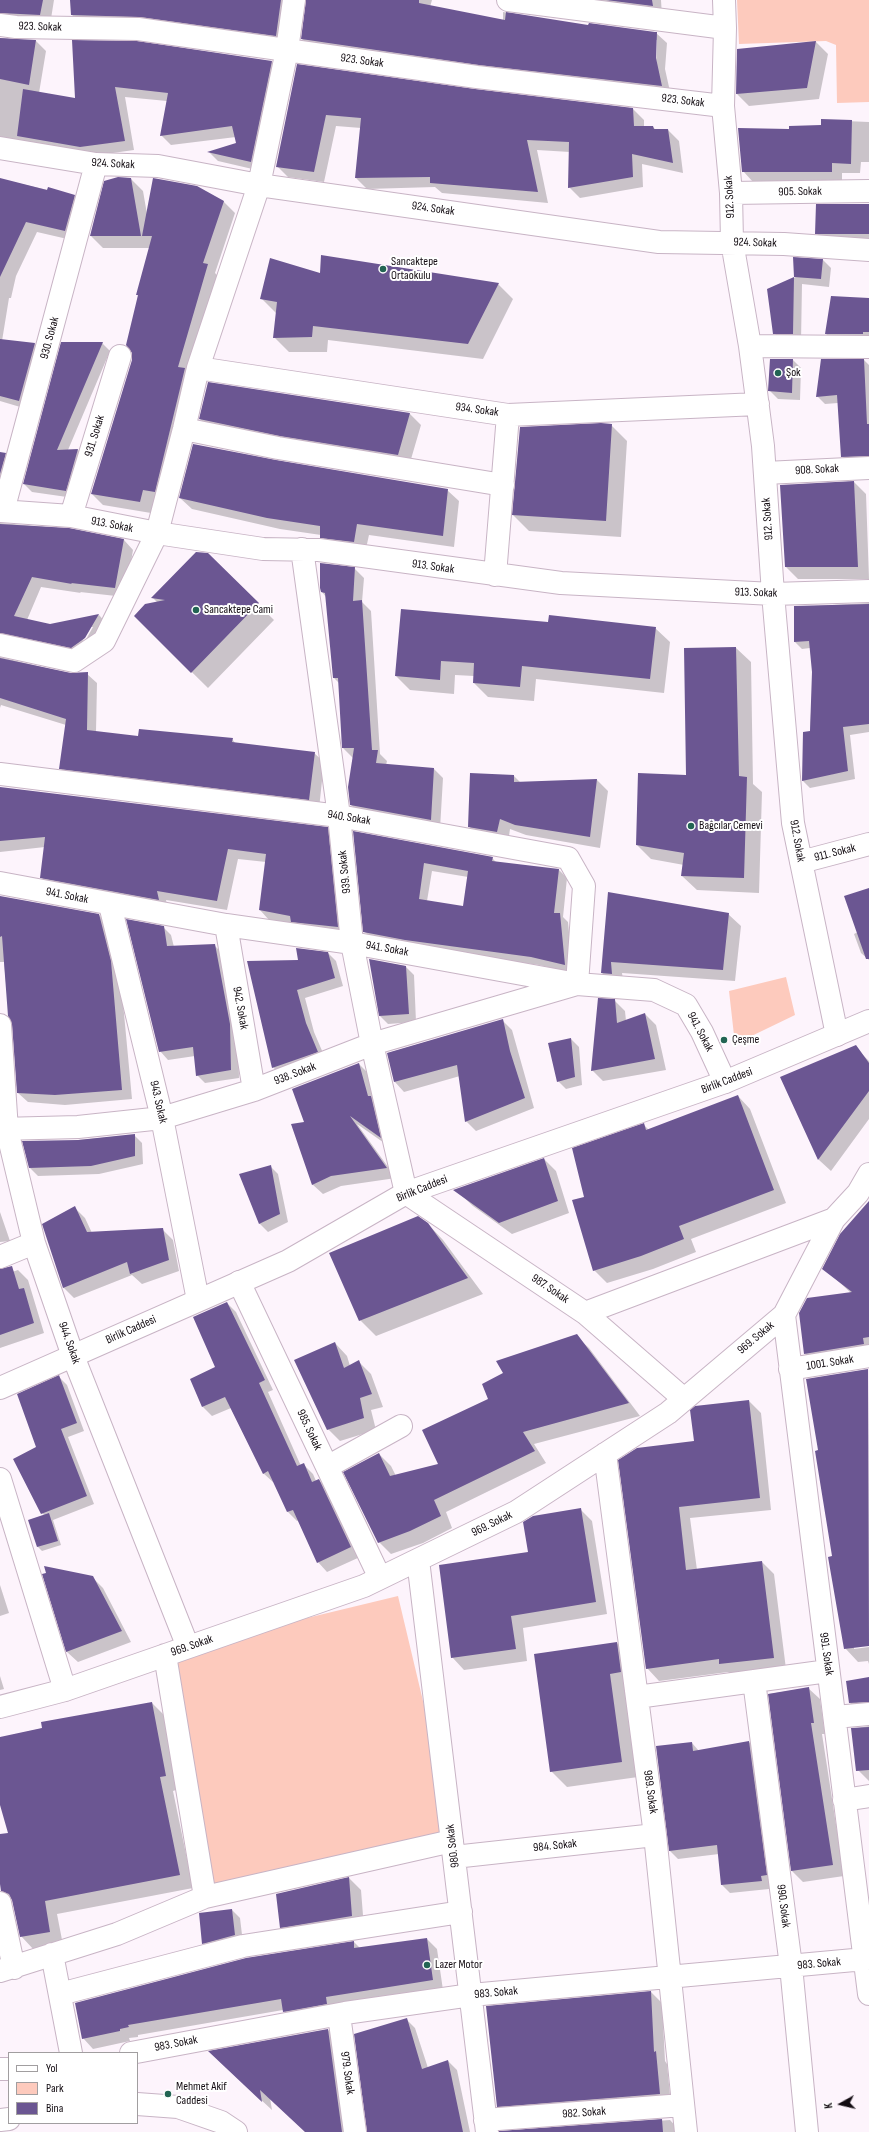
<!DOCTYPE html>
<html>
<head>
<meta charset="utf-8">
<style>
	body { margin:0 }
	#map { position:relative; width:869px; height:2132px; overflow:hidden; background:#fdf4fc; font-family:"Sofia Sans Condensed",sans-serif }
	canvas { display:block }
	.legend { position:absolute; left:8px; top:2052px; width:130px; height:72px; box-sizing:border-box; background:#fff; border:1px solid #a19ea0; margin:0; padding:5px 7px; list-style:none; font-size:12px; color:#130c12 }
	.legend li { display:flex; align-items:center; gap:8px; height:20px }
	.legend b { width:20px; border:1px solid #a19ea0 }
	.north { position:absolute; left:821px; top:2084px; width:40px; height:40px; -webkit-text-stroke:3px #fff; paint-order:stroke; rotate:262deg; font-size:11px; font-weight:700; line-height:16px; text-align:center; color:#130c12 }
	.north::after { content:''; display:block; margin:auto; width:14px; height:18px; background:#130c12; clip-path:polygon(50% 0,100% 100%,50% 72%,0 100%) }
</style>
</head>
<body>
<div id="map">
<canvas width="869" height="2132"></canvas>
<ul class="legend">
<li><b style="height:5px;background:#fff"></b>Yol</li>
<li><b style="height:11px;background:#fdcabd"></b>Park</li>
<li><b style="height:11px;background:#6b5692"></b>Bina</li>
</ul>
<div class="north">K</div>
</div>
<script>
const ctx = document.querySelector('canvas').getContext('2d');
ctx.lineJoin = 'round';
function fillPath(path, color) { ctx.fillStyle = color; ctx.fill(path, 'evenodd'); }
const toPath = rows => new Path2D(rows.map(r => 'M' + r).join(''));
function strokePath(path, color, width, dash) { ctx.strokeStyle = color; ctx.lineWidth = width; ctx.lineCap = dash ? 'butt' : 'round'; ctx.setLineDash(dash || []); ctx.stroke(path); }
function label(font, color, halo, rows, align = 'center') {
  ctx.font = font + ' "Sofia Sans Condensed",sans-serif'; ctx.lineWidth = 4; ctx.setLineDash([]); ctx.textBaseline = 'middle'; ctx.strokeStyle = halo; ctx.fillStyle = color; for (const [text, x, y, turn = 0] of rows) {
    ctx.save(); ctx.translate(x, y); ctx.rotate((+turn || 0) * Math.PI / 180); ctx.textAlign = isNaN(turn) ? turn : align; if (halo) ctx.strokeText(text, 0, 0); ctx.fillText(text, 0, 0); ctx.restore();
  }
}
fillPath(toPath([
	[737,0,869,0,869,102,837,103,836,45,826,41,739,44],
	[786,977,795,1015,735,1044,729,991],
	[398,1596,457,1844,213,1903,154,1655]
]), '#fdcabd');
fillPath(toPath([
	[0,0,54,0,50,25,0,28],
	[71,0,299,0,286,46,82,25,72,15],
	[307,0,432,0,430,7,503,21,503,12,589,26,656,33,667,43,665,69,671,96,312,49,302,39],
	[655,40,657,40,656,63,654,63],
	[594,0,661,0,662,16,602,8],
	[0,38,36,41,46,51,39,93,76,99,73,41,272,62,282,72,261,171,218,161,209,152,237,144,236,137,171,145,161,135,167,101,125,97,134,150,91,156,0,140],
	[816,42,828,54,819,99,749,106,737,94,738,50],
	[298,65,475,90,633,109,644,120,644,127,653,127,656,130,668,130,679,141,683,173,642,164,643,187,580,198,569,187,570,152,537,150,548,203,442,193,435,187,367,189,356,178,361,128,336,126,324,182,288,177,277,166],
	[822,120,869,122,869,162,861,162,860,173,842,173,842,182,753,182,743,171,790,130,822,126],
	[0,179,74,196,85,207,76,241,37,232,16,276,11,298,9,298,2,341,35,344,43,352,27,409,0,401],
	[131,179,143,191,147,214,223,201,235,213,215,273,218,276,151,513,103,505,92,494,133,360,138,296,137,294,150,248,103,248,91,236],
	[869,205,869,241,823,240,816,233],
	[794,258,823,260,831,268,829,287,802,284,801,342,782,341,774,333,768,289,796,277],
	[321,274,498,284,513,299,483,359,328,340,327,352,289,352,274,337,277,314,261,298],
	[869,299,869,341,834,342,826,334],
	[102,343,110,351,68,450,78,450,86,458,74,498,32,492,24,484],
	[793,360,801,368,800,400,778,399,770,391],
	[864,360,869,365,869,464,851,465,842,456,838,403,825,404,817,396],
	[410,414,421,425,409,466,211,430,200,419],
	[611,425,627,441,621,537,529,531,513,515],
	[0,453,5,454,15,463,0,515],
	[276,461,447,490,459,501,454,547,369,535,365,553,332,549,321,535,280,529,192,509,180,498],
	[854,482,866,494,869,579,798,579,786,567],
	[0,523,69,529,124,540,133,550,125,597,80,592,81,593,41,587,27,620,50,626,99,615,108,625,82,657,0,647],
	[90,627,93,627,84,643,82,642],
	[207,554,274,620,208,688,135,616,158,603,153,598],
	[354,568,364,578,362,602,371,611,380,754,387,761,386,765,434,769,443,778,440,829,361,814,351,805,353,758,343,748,340,684,334,678,326,597,322,592],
	[869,603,869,732,850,735,855,779,810,788,803,781,810,732,813,672,810,648,802,649,795,642,795,607],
	[549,623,655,628,670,642,664,693,536,679,534,701,488,697,474,683,474,676,455,675,454,694,410,690,396,676],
	[736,648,751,662,753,784,762,792,759,893,697,890,682,876,684,865,651,859,637,845,687,776],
	[0,657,71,674,87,674,97,683,96,732,139,737,232,739,236,744,314,753,324,762,319,809,70,778,60,768,66,725,1,705,0,708],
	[514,776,521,783,597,780,608,791,600,848,526,835,510,829,508,843,479,837,469,826],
	[0,788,327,828,337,838,347,936,269,920,260,910,266,862,238,859,227,910,166,900,168,909,51,887,41,877,45,847,0,852],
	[354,833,492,858,497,863,559,870,567,878,563,917,568,922,573,973,539,965,413,948,373,940,364,931],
	[432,871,468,877,464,907,427,901],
	[869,889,869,960,861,953,854,934,858,932],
	[609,893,728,914,741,926,735,981,622,973,624,986,614,985,602,973],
	[0,897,99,915,109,925,120,971,132,1099,65,1105,28,1102,18,1093,13,1024,9,1015,4,962,0,962],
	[163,927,171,935,174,947,214,945,223,954,238,1033,239,1078,205,1083,197,1075,195,1056,168,1060,160,1051],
	[328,953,336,961,343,986,305,998,314,1032,326,1060,281,1076,273,1067,299,961],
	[370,960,405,966,414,975,416,1022,388,1024,380,1016],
	[614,1000,625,1011,626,1021,645,1014,656,1025,666,1070,603,1081,592,1070],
	[502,1020,512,1030,534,1108,476,1131,466,1121,460,1076,404,1092,395,1082,388,1053],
	[571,1039,579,1047,582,1085,566,1089,558,1081],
	[855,1047,869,1061,869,1119,831,1171,819,1160,782,1078],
	[359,1064,369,1074,390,1147,357,1124,396,1178,341,1186,323,1194,312,1184],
	[738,1096,750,1109,786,1203,691,1239,696,1252,653,1269,607,1283,594,1270,585,1197,644,1125,649,1130],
	[134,1135,142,1143,143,1164,99,1174,38,1176,30,1168,78,1140],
	[544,1159,556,1171,569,1213,512,1234,473,1206,460,1194],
	[270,1166,278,1174,288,1222,268,1232,260,1224,240,1175],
	[869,1204,869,1358,818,1367,805,1354,851,1293,824,1268],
	[74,1207,85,1218,92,1233,162,1229,173,1240,179,1271,142,1284,132,1275,74,1298,63,1287],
	[0,1212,10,1241,0,1242],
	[427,1223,443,1240,483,1294,376,1336,360,1320],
	[18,1270,28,1280,44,1333,0,1348,0,1276],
	[227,1303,236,1312,273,1390,268,1392,301,1466,304,1465,313,1474,316,1481,319,1480,328,1489,360,1557,327,1572,318,1562,299,1520,297,1521,288,1512,274,1482,273,1482,263,1473,231,1408,212,1416,203,1407,217,1368],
	[576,1336,589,1348,640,1416,534,1444,546,1463,446,1512,452,1528,423,1543,391,1554,379,1542,379,1454,391,1466,396,1476,439,1465,490,1400],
	[335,1343,347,1356,350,1366,359,1362,371,1374,383,1407,371,1410,376,1430,340,1441,328,1429],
	[868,1370,869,1645,854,1646,854,1649,869,1647,869,1664,868,1661,858,1662,845,1648,819,1451],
	[59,1377,67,1385,84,1431,68,1437,94,1504,53,1520,61,1545,42,1551,38,1547,30,1521,45,1516,42,1513],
	[749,1401,761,1413,771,1510,690,1518,697,1570,762,1562,774,1574,786,1669,733,1676,728,1672,659,1681,647,1668,619,1461,695,1441],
	[580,1509,592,1521,607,1614,523,1628,527,1661,464,1670,452,1657,529,1553],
	[44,1575,92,1577,103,1588,131,1642,78,1662,67,1652],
	[0,1585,9,1613,0,1616],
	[617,1643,633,1659,638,1777,567,1787,551,1771],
	[0,1676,4,1689,0,1690],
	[869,1678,869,1716,863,1717,850,1703],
	[808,1688,820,1699,825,1734,822,1734,844,1876,803,1882,792,1871,769,1694],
	[152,1703,165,1716,179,1789,173,1791,193,1888,57,1914,63,1945,34,1950,21,1936,14,1902,2,1890,0,1878,0,1835,9,1834,0,1801,0,1738],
	[869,1726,869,1781,857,1769,852,1729],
	[749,1742,757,1750,774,1883,769,1884,769,1889,730,1893,722,1885,719,1854,678,1859,670,1851,692,1743,699,1751],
	[349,1878,361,1890,364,1928,293,1939,281,1927],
	[232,1910,240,1918,243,1943,212,1951,203,1943],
	[427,1939,437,1949,443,1990,294,2022,283,2010,138,2035,138,2037,129,2038,130,2041,93,2049,83,2038,354,1942,360,1948],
	[651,1992,662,2003,665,2061,667,2064,671,2105,509,2117,497,2106],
	[406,2019,415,2028,428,2068,448,2061,457,2070,470,2132,368,2132],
	[328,2030,338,2040,351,2132,306,2132,270,2098,272,2110,220,2062],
	[670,2120,681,2132,505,2132]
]), '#0003');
fillPath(toPath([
	[0,0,43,0,40,15,0,13],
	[70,0,281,0,276,36,140,17,71,15],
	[306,0,419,0,419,3,505,20,506,12,588,25,589,23,655,32,657,32,656,58,662,86,479,65,301,39],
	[606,0,652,0,653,6],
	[0,38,36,40,29,85,0,79],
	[72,40,137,41,272,61,251,162,207,152,236,143,232,126,160,136,168,93,115,87,125,141,80,147,17,136,23,89,75,98],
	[816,41,807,88,736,94,737,49],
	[297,64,475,89,633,108,634,126,653,126,654,129,668,129,673,163,632,154,633,177,568,188,569,142,527,140,538,192,430,183,430,177,355,178,361,118,326,115,314,172,276,167],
	[821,119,852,120,851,164,832,163,832,172,742,172,738,128,789,129,789,126,821,125],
	[118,177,131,178,141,236,90,236,104,181],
	[0,178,47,190,48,187,75,195,65,231,26,222,0,277],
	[153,178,197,186,224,201,203,263,208,264,178,367,185,368,155,492,143,490,140,502,91,494,132,360,132,353,126,345,138,295,136,295,152,236,142,236],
	[816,204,869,204,869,234,815,234],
	[321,255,499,283,468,344,313,326,312,337,273,338,277,302,260,299,270,258,320,273],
	[793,257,823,259,821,279,794,277],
	[794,277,793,334,773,334,767,289],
	[831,296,869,298,869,332,863,332,863,334,825,334],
	[0,339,35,343,19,401,0,396],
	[61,342,103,342,57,450,78,449,66,491,23,484],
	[770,359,793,359,792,393,768,391],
	[821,359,864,359,867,424,869,424,869,456,841,457,837,395,816,397],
	[208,382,410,413,398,455,280,436,199,419],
	[601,423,612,424,606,521,512,515,520,427],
	[193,444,276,460,448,489,443,536,357,524,354,542,320,538,320,526,267,518,179,498],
	[0,452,6,453,0,474],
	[854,481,858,567,785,567,780,485],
	[0,524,69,528,124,539,115,588,71,583,72,584,32,577,14,616,50,624,99,614,85,638,71,648,0,633],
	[196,552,208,553,259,603,191,673,134,616,145,604,165,600,151,598],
	[320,563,355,567,353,601,362,600,372,750,378,750,376,763,434,768,431,820,350,805,348,787,354,748,342,748,338,678,333,678,325,593,321,592,320,588],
	[869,604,869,724,843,727,848,771,802,781,803,732,810,731,812,672,809,641,794,642,794,606],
	[401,609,548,622,549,615,656,627,650,679,522,666,520,687,473,683,474,663,441,661,440,680,395,676],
	[736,647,739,776,747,777,744,878,681,876,684,853,636,845,638,773,686,775,684,648],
	[0,658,71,673,88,672,87,730,138,736,139,729,233,738,232,742,315,752,309,800,59,769,66,719,0,698],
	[470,773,514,775,514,782,597,779,590,837,515,825,500,819,497,832,468,827],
	[0,787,328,827,338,927,291,922,290,916,259,910,266,854,228,849,217,901,157,891,159,900,40,878,45,837,0,841],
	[353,831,493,857,492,861,559,869,554,913,560,913,565,965,531,957,405,940,363,932],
	[424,863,468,871,463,906,419,899],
	[869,888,869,959,866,959,844,896],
	[608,892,729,913,723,970,611,962,612,974,601,973],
	[0,896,99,914,111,961,122,1090,55,1095,17,1093,12,1024,8,1016,2,936,0,937],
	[126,919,164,926,167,946,215,944,230,1024,231,1070,196,1076,193,1047,159,1052],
	[296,948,328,952,335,978,297,990,306,1023,318,1052,272,1068,247,961,298,960],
	[369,959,406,966,409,1014,379,1016],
	[598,998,615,999,617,1023,645,1013,655,1059,591,1071],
	[503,1019,510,1051,525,1098,465,1122,457,1065,394,1082,387,1053],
	[571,1038,575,1077,557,1082,548,1043],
	[856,1045,869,1063,869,1091,818,1160,780,1077],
	[359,1063,368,1096,371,1096,381,1138,350,1116,387,1168,331,1176,312,1185,291,1124,304,1122,292,1089],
	[738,1095,774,1190,679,1226,684,1239,641,1256,593,1271,572,1200,584,1197,572,1148,644,1123,646,1130],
	[135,1134,135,1156,91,1166,29,1168,22,1141,78,1140],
	[544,1158,558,1201,499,1223,453,1190],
	[271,1165,280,1214,259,1224,239,1174],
	[869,1201,869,1337,863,1338,864,1344,804,1354,799,1313,807,1298,852,1292,822,1269,840,1234],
	[75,1206,87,1232,163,1228,169,1260,130,1274,127,1262,63,1288,42,1224],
	[418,1216,428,1223,468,1278,359,1321,329,1253],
	[12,1266,19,1289,24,1288,34,1323,0,1335,0,1269],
	[227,1302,265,1380,259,1383,297,1466,304,1463,312,1482,319,1479,351,1547,317,1563,293,1510,287,1512,268,1471,263,1474,225,1397,202,1407,190,1379,215,1367,193,1317],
	[577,1334,629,1403,523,1432,535,1451,434,1500,441,1516,410,1531,378,1543,343,1472,379,1453,390,1476,438,1464,422,1430,488,1399,482,1384,503,1373,496,1361],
	[335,1342,344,1368,359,1360,372,1394,360,1398,364,1418,327,1430,294,1360],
	[868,1369,869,1646,844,1649,828,1557,832,1556,815,1451,818,1450,806,1379],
	[59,1375,77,1423,61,1429,87,1496,41,1514,13,1459,36,1447,17,1394],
	[749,1400,760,1498,679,1507,686,1570,762,1561,774,1658,719,1664,719,1659,646,1669,618,1460,637,1448,694,1441,690,1410,695,1406],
	[581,1508,596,1602,511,1616,516,1649,451,1658,439,1565,528,1552,523,1522,533,1516],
	[49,1513,58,1541,37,1547,28,1520],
	[44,1566,93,1576,122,1631,66,1652,42,1574,46,1573],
	[617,1642,621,1672,610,1674,622,1762,550,1772,534,1654],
	[869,1677,869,1702,849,1703,846,1681],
	[809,1687,814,1723,811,1723,833,1865,791,1871,768,1694],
	[152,1702,166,1776,160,1777,180,1875,45,1901,50,1932,20,1937,12,1900,9,1894,1,1891,0,1884,0,1834,8,1833,0,1805,0,1737,42,1728,41,1722],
	[869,1727,869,1770,856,1771,851,1728],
	[749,1741,767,1875,761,1876,762,1881,721,1885,717,1845,669,1851,656,1746,692,1742,693,1751],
	[349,1877,352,1916,280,1928,276,1894],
	[232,1909,235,1935,202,1944,199,1913],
	[427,1938,433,1980,326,1997,327,2004,283,2012,281,1999,128,2025,129,2027,120,2029,120,2031,82,2039,75,2003,246,1958,354,1941,354,1948],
	[651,1991,654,2052,656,2051,660,2094,497,2107,486,2006],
	[407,2018,422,2069,448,2060,463,2132,367,2132,354,2034],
	[328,2029,342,2132,305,2132,260,2090,262,2102,208,2051],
	[662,2119,663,2132,499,2132,499,2131]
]), '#6b5692');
const minor = toPath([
	[508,0,725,28],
	[724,0,725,28,723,106,731,193,732,242,750,346,763,446,773,594,793,823,837,1035],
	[0,25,16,27,138,29,477,77,723,106],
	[0,148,96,164,158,166,259,185,659,242,784,244,869,250],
	[731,193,869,191],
	[750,346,869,347],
	[198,368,508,415,758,404],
	[184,429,278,448,503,485],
	[765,473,869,468],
	[0,511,71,516,157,533,263,549,319,550,561,583,773,594,869,591],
	[3,511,96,164],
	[71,516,120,356],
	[302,549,339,816,352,943,372,1044,406,1193,585,1313,684,1399],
	[495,575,508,415],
	[0,645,74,661,104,641,157,533,184,429,198,368,259,185,287,50,294,0],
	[0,774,339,816,568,858,584,886,577,984,372,1044,254,1090,162,1118,78,1127,0,1129],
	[801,862,869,844],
	[0,883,226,925,352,943,577,984,654,990,686,1005,702,1032,725,1082],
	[110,905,162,1118,198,1300],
	[226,925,254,1090],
	[0,1025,7,1130,34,1243,73,1356,188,1647],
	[0,1257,34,1243],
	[239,1282,380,1578],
	[585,1313,834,1219],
	[784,1315,869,1994],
	[790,1369,869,1356],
	[605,1454,655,1835,686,2132],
	[327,1467,401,1426],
	[0,1479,65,1690],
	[418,1560,487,2132],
	[165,1655,205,1897],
	[754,1681,791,1966,807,2132],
	[637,1697,828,1671],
	[0,1707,65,1690,364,1586,516,1512,668,1413,784,1315,834,1219,858,1193,869,1174],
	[835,1717,869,1714],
	[844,1800,869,1796],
	[454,1857,655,1835],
	[0,1903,14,1968],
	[52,1954,71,2053],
	[0,1971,117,1934,205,1897,452,1841],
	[60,1994,243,1946,461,1912],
	[339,2015,355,2132],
	[131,2053,345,2013,471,1995,865,1959],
	[0,2069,9,2069],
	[485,2120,683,2105]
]);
const major = toPath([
	[0,1388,288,1261,406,1193,725,1082,869,1021],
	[137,2104,178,2107,221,2122,236,2132],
	[0,2120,9,2119]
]);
strokePath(minor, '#c8b4c5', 24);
strokePath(major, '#c8b4c5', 24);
strokePath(minor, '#fff', 22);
strokePath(major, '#fff', 22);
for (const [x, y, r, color] of [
	[383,269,4,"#226453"],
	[778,373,4,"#226453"],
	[196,610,4,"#226453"],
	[691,826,4,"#226453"],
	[724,1040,4,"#226453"],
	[427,1965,4,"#226453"],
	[168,2094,4,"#226453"]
]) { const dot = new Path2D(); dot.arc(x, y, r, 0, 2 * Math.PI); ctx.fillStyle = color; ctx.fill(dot); strokePath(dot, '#fff', 1.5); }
label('12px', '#130c12', '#fff', [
	["923. Sokak",40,27,2],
	["923. Sokak",362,61,8],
	["923. Sokak",683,101,7],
	["924. Sokak",113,164,3],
	["905. Sokak",800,192,-1],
	["912. Sokak",730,197,-93],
	["924. Sokak",433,209,8],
	["924. Sokak",755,243,2],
	["930. Sokak",50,338,-75],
	["934. Sokak",477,410,8],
	["931. Sokak",95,436,-73],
	["908. Sokak",817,470,-3],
	["912. Sokak",768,519,-94],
	["913. Sokak",112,525,11],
	["913. Sokak",433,567,8],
	["913. Sokak",756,593,2],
	["940. Sokak",349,818,9],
	["912. Sokak",797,841,80],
	["911. Sokak",835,853,-14],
	["939. Sokak",345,872,-96],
	["941. Sokak",67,896,11],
	["941. Sokak",387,949,10],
	["942. Sokak",240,1008,80],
	["941. Sokak",700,1032,62],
	["938. Sokak",295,1074,-21],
	["Birlik Caddesi",727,1081,-21],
	["943. Sokak",158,1102,77],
	["Birlik Caddesi",422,1189,-22],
	["987. Sokak",550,1289,34],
	["Birlik Caddesi",131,1330,-24],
	["969. Sokak",756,1338,-40],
	["944. Sokak",69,1343,70],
	["1001. Sokak",830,1363,-9],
	["985. Sokak",309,1430,65],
	["969. Sokak",492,1524,-26],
	["969. Sokak",192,1646,-19],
	["991. Sokak",826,1654,82],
	["989. Sokak",650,1792,82],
	["980. Sokak",453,1846,-97],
	["984. Sokak",555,1846,-6],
	["990. Sokak",783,1906,83],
	["983. Sokak",819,1964,-5],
	["983. Sokak",496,1993,-5],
	["983. Sokak",176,2044,-11],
	["979. Sokak",347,2073,82],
	["982. Sokak",584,2113,-4]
]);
label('12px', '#130c12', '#fff', [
	["Sancaktepe",391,262],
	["Ortaokulu",391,276],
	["Şok",786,373],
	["Sancaktepe Cami",204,610],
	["Bağcılar Cemevi",699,826],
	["Çeşme",732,1040],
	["Lazer Motor",435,1965],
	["Mehmet Akif",176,2087],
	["Caddesi",176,2101]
], 'left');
</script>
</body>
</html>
